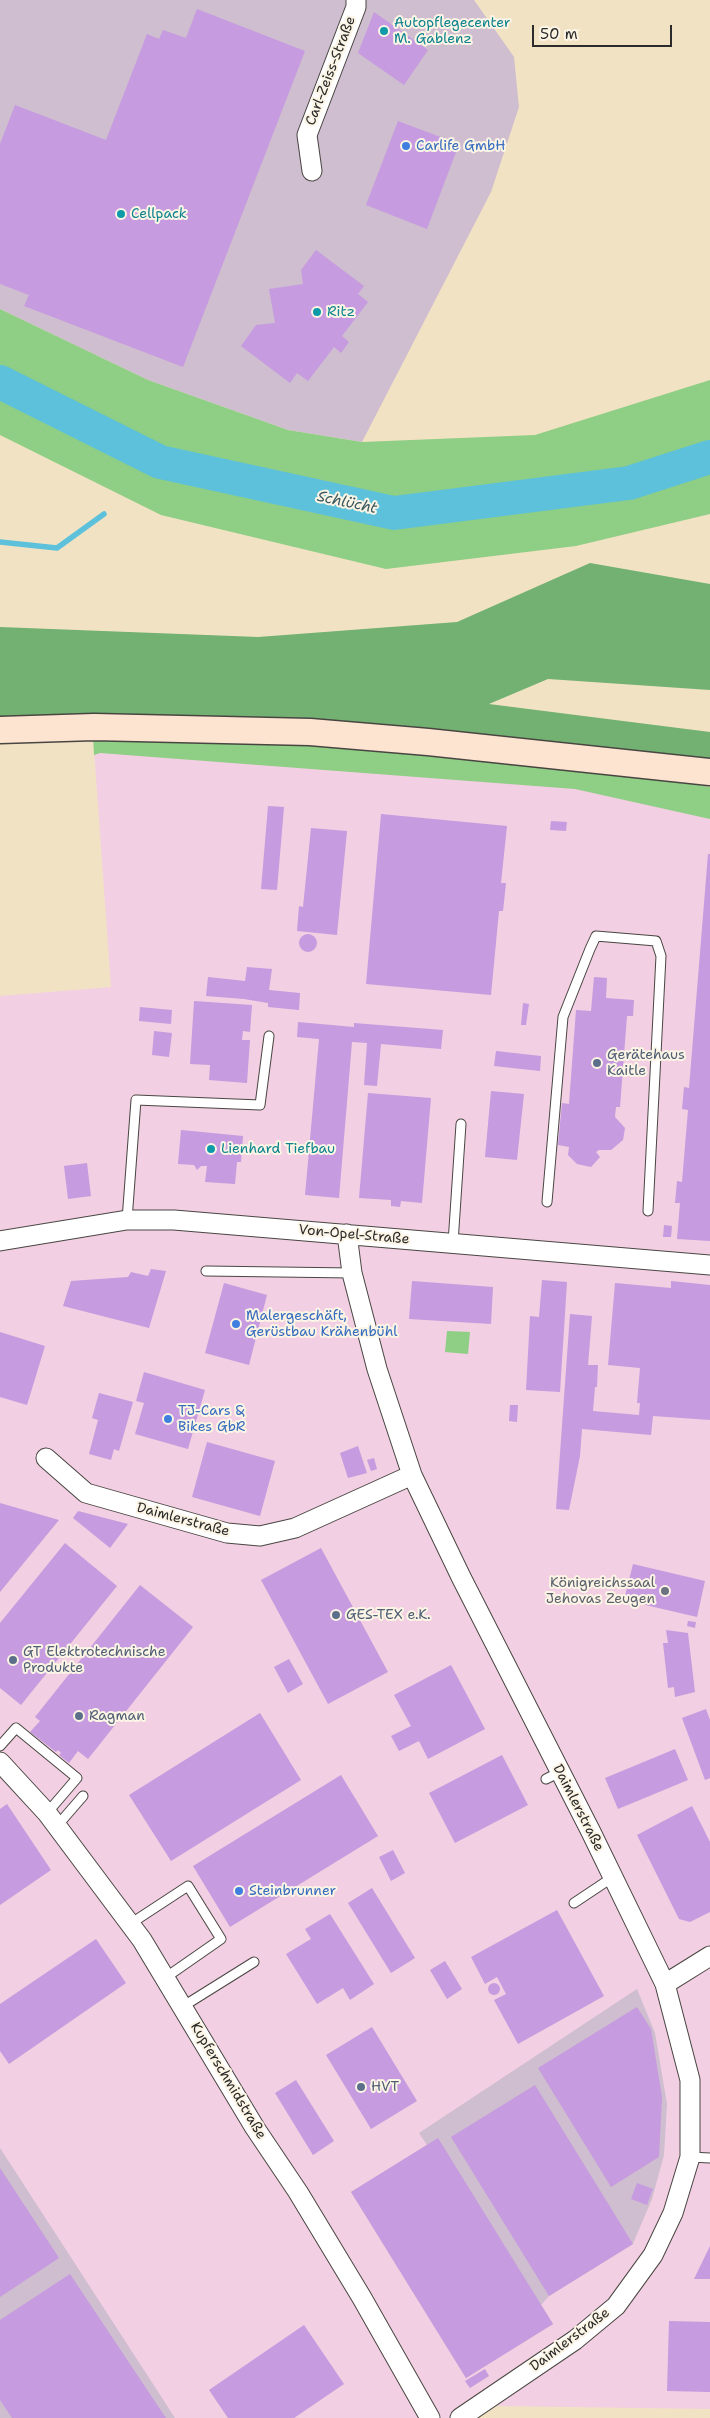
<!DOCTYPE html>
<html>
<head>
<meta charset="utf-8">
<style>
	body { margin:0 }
	#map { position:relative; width:710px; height:2418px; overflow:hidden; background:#f2e2c4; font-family:"Shantell Sans",sans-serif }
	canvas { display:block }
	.scale { position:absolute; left:532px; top:25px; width:140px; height:22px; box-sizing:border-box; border:2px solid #2b2b2b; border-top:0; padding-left:6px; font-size:15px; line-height:18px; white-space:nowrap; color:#2b2b2b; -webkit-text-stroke:4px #fcf5e5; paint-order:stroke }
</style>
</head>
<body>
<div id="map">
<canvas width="710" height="2418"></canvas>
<div class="scale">50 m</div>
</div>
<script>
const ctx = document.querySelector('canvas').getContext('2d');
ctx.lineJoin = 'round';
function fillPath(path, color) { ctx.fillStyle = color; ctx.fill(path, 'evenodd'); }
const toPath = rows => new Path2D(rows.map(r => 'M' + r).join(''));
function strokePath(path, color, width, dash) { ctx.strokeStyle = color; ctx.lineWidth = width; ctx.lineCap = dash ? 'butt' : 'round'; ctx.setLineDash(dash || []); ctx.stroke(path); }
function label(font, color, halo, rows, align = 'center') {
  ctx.font = font + ' "Shantell Sans",sans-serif'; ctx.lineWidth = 4; ctx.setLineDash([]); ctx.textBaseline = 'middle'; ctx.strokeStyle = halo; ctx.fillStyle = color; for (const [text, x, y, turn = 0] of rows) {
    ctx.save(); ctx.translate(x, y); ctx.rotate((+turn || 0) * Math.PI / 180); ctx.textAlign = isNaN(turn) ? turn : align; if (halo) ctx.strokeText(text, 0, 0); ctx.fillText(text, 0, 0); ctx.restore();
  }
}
fillPath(toPath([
	[93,736,710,787,710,2409,496,2406,477,2418,0,2418,0,996,111,987]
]), '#f2cfe2');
fillPath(toPath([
	[0,0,474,0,514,57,519,107,491,192,362,442,288,430,148,380,0,309],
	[637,1989,655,2033,667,2104,664,2155,652,2199,637,2234,633,2244,549,2296,541,2305,553,2324,466,2378,351,2192,427,2145,419,2133],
	[0,2148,175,2418,0,2418]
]), '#cfbdd0');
fillPath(toPath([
	[0,309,148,380,288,430,362,442,535,435,710,380,710,514,576,546,386,569,161,515,0,435],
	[93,736,311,741,634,774,710,787,710,819,575,789,100,753,94,755],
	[447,1331,470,1332,468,1354,445,1352]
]), '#8ece85');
fillPath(toPath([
	[590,563,710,584,710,690,548,679,489,704,710,732,710,760,0,717,0,627,258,637,457,622]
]), '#72b172');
strokePath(toPath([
	[0,542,57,548,104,514]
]), '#5dc1db', 5.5);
strokePath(toPath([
	[0,382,160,462,394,513,629,483,710,457]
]), '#5dc1db', 34);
fillPath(toPath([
	[197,9,305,51,183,367,24,306,29,295,0,284,0,144,15,105,106,140,147,34,159,39,163,30,186,38],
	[374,12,428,50,404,85,358,53],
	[398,121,459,144,427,229,366,205],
	[316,250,364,286,358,294,368,302,342,336,349,342,341,353,334,347,308,381,297,373,290,383,241,346,256,325,275,323,269,289,303,284,301,270],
	[268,806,284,807,277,890,261,889],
	[381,814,507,826,501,883,506,883,503,911,499,911,491,995,366,984],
	[551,821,567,822,566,831,550,830],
	[311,828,347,831,337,935,297,931,299,906,303,907],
	[708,854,710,854,710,1241,677,1239,680,1203,675,1203,677,1181,682,1182,688,1110,682,1109,684,1087,689,1088],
	'299 943a9 9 0 1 1 18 0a9 9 0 1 1-18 0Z',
	[247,967,272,969,269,990,300,993,299,1010,268,1007,268,1003,244,999,206,996,208,977,245,981],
	[594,977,607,978,606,998,634,1000,633,1016,627,1016,620,1107,616,1107,615,1117,625,1128,623,1140,611,1150,599,1150,596,1152,600,1157,591,1167,577,1164,568,1155,569,1147,558,1145,562,1103,569,1104,576,1010,591,1011],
	[194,1001,252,1005,250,1032,243,1031,242,1040,250,1040,247,1083,209,1080,210,1065,190,1064],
	[523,1003,529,1004,526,1025,521,1025],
	[140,1007,172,1010,171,1024,139,1021],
	[298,1022,354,1027,354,1023,443,1030,441,1049,381,1044,377,1086,364,1085,367,1043,352,1042,339,1198,305,1195,319,1039,297,1037],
	[154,1031,172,1033,169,1057,152,1055],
	[496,1051,541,1056,540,1071,494,1066],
	[491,1091,524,1094,517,1160,485,1157],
	[368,1093,431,1098,422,1203,401,1201,400,1207,391,1206,391,1200,359,1198],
	[181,1130,243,1136,241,1162,237,1162,235,1184,205,1182,207,1166,201,1166,197,1170,194,1165,178,1164],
	[87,1163,91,1196,68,1199,64,1166],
	[664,1225,672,1226,671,1237,663,1237],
	[151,1269,166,1271,149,1328,63,1306,71,1281,128,1277,131,1272,148,1276],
	[542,1280,567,1282,560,1392,526,1390,530,1316,539,1317],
	[412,1281,493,1287,491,1324,409,1319],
	[671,1281,710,1285,710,1420,653,1416,651,1435,582,1429,580,1456,569,1510,556,1509,570,1314,592,1316,588,1365,598,1365,597,1387,595,1387,593,1411,639,1415,640,1403,637,1403,640,1368,608,1365,615,1283,671,1288],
	[224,1283,267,1295,249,1365,205,1353],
	[0,1332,45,1346,27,1405,0,1397],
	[144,1372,205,1390,188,1449,135,1434,144,1403,136,1401],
	[99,1393,133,1402,119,1451,114,1449,111,1460,89,1454,98,1420,92,1418],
	[510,1405,518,1405,517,1422,509,1421],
	[207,1442,275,1461,260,1516,192,1497],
	[358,1446,367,1473,348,1478,340,1453],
	[374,1458,377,1469,371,1471,367,1460],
	[0,1503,59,1520,0,1592],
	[78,1511,128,1524,110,1548,73,1518],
	[65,1543,117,1586,21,1705,0,1688,0,1623],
	[321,1548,388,1672,328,1704,261,1580],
	[633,1564,705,1581,697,1617,624,1600],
	[140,1585,193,1627,88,1759,78,1751,69,1763,59,1755,61,1753,58,1750,56,1752,30,1732,40,1721,35,1717],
	[688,1621,696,1622,695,1628,687,1626],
	[666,1630,688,1633,695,1692,675,1697,674,1687,668,1688,663,1643,668,1643],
	[289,1659,303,1684,288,1693,274,1667],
	[451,1665,485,1729,428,1759,419,1741,399,1751,391,1736,411,1726,394,1695],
	[706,1709,710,1720,710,1778,705,1780,682,1718],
	[260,1713,301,1780,171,1861,129,1795],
	[675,1749,688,1780,618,1809,605,1778],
	[502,1755,528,1805,455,1843,429,1793],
	[341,1775,378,1836,230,1927,193,1866],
	[7,1804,51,1870,0,1905,0,1809],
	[692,1806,710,1842,710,1912,690,1922,679,1919,637,1835],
	[393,1850,405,1873,391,1881,379,1857],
	[372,1888,415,1958,391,1973,348,1903],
	[557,1910,604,1996,518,2044,494,2000,506,1994,497,1977,485,1984,471,1957],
	[330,1914,374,1984,350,2000,343,1988,317,2004,286,1954,311,1939,305,1929],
	[96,1939,126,1983,9,2064,0,2051,0,2004],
	[445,1961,462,1989,447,1999,430,1970],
	'488 1989a6 6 0 1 1 12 0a6 6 0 1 1-12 0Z',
	[637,2007,651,2029,662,2097,659,2157,611,2187,538,2068],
	[372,2027,417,2101,371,2129,326,2055],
	[296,2080,334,2141,313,2155,275,2093],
	[535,2085,633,2244,549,2296,451,2137],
	[438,2138,553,2324,466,2378,351,2192],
	[0,2168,59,2258,0,2297],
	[637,2183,653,2189,647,2205,631,2199],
	[710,2246,710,2279,694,2279],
	[70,2274,166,2418,12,2418,0,2400,0,2320],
	[669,2321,710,2322,710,2392,667,2391],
	[304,2325,344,2384,294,2418,228,2418,209,2390],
	[485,2369,489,2376,470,2388,465,2381]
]), '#c69bdf');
const lane = toPath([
	[547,1202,563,1017,590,949,596,936,656,941,661,956,648,1211],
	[127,1220,136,1100,260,1105,269,1036],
	[453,1243,461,1124],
	[206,1271,352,1273],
	[0,1746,16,1728,77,1778,47,1813],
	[546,1779,560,1772],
	[57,1826,83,1796],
	[574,1903,613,1877],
	[130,1924,188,1886,221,1939,165,1978],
	[182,2007,254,1962],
	[690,2157,710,2158]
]);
const street = toPath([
	[312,171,307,135,356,7,356,0],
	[347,1234,352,1273,377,1369,412,1475,461,1577,591,1832,665,1984,690,2080,690,2157,673,2213,653,2255,616,2306,575,2340,460,2418],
	[0,1241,127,1220,174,1220,710,1265],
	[46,1458,86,1493,227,1533,260,1536,295,1528,412,1475],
	[0,1762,47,1813,142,1940,255,2128,298,2192,362,2298,430,2418],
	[665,1984,710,1956]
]);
const secondary = toPath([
	[0,730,94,727,310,732,428,742,710,772]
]);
strokePath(lane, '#494642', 11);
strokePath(street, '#494642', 21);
strokePath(secondary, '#494642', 29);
strokePath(lane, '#fff', 9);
strokePath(street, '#fff', 19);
strokePath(secondary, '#fde4d1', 26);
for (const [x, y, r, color] of [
	[384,31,5,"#0f9aa8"],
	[406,146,5,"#3f7fe0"],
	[121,214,5,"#0f9aa8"],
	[317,312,5,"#0f9aa8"],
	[597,1063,5,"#5c6f8a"],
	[211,1149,5,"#0f9aa8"],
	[236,1324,5,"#3f7fe0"],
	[168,1419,5,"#3f7fe0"],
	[665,1591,5,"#6b7280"],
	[336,1615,5,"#5c6f8a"],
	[13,1660,5,"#5c6f8a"],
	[79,1716,5,"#5c6f8a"],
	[239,1891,5,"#3f7fe0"],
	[361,2087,5,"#5c6f8a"]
]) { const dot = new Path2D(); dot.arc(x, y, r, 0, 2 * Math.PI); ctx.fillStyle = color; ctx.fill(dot); strokePath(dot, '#fcf5e5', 2); }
label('14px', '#0d838f', '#fcf5e5', [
	["Autopflegecenter",394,23],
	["M. Gablenz",394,39],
	["Cellpack",131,214],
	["Ritz",327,312],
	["Lienhard Tiefbau",221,1149]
], 'left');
label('14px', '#2b2b2b', '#fcf5e5', [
	["Carl-Zeiss-Straße",331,71,-69],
	["Von-Opel-Straße",354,1235,5],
	["Daimlerstraße",183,1520,15],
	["Daimlerstraße",578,1808,63],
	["Kupferschmidstraße",228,2081,59],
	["Daimlerstraße",570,2340,-37]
]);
label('14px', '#366cbe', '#fcf5e5', [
	["Carlife GmbH",416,146],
	["Malergeschäft,",246,1316],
	["Gerüstbau Krähenbühl",246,1332],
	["TJ-Cars &",178,1411],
	["Bikes GbR",178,1427],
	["Steinbrunner",249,1891]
], 'left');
label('14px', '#4e5e75', '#fcf5e5', [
	["Gerätehaus",607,1055],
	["Kaitle",607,1071],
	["GES-TEX e.K.",346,1615],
	["GT Elektrotechnische",23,1652],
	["Produkte",23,1668],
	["Ragman",89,1716],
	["HVT",371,2087]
], 'left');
label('14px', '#5b616d', '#fcf5e5', [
	["Königreichssaal",655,1583],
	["Jehovas Zeugen",655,1599]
], 'right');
label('italic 15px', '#3a5860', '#fcf5e5', [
	["Schlücht",347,503,12]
]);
</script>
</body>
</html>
